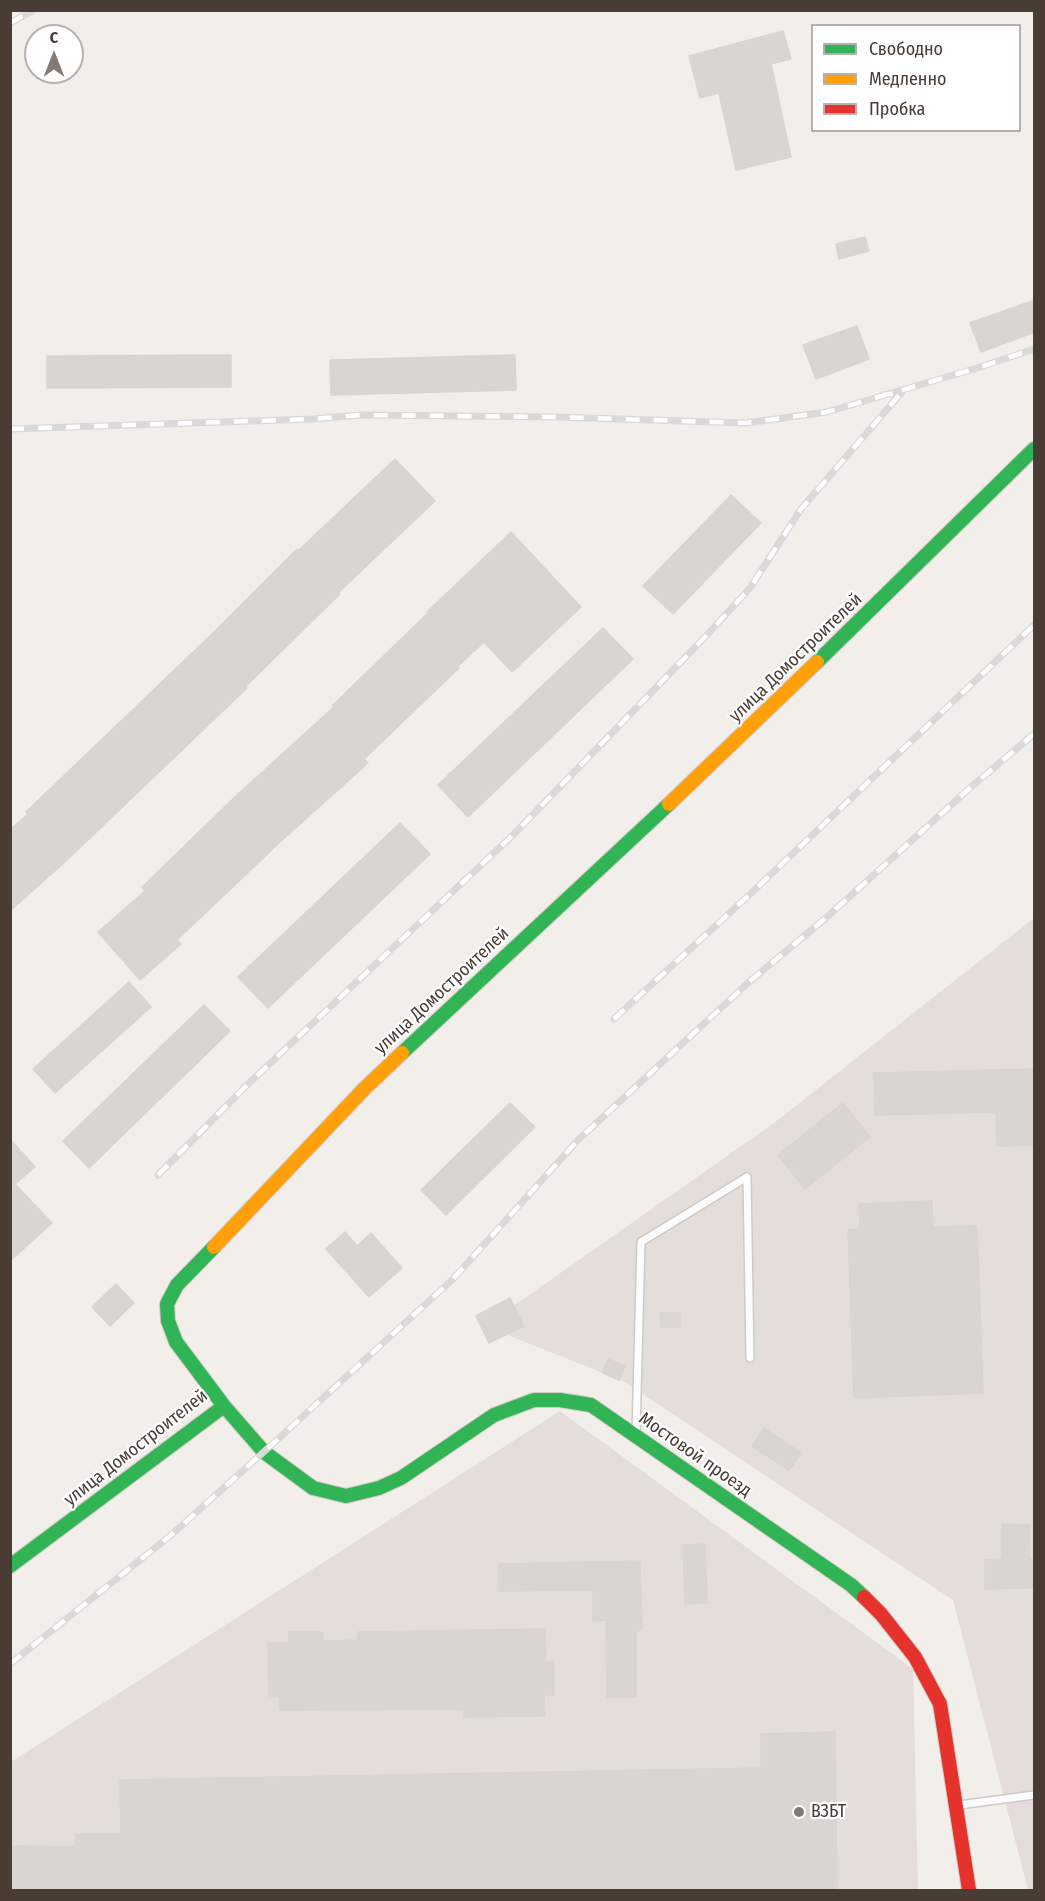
<!DOCTYPE html>
<html>
<head>
<meta charset="utf-8">
<style>
	body { margin:0 }
	#map { position:relative; width:1045px; height:1901px; overflow:hidden; background:#f2eeea; font-family:"Fira Sans Condensed",sans-serif }
	canvas { display:block }
	.frame { position:absolute; inset:0; border:12px solid #493c35; pointer-events:none }
	.legend { position:absolute; left:811px; top:24px; width:210px; height:108px; box-sizing:border-box; background:#fff; border:2px solid #b6b1ae; margin:0; padding:8px 10px; list-style:none; font-size:18px; color:#493c35 }
	.legend li { display:flex; align-items:center; gap:12px; height:30px }
	.legend b { width:30px; border:2px solid #b6b1ae }
	.north { position:absolute; left:24px; top:24px; width:60px; height:60px; box-sizing:border-box; background:#fff; border:2px solid #b6b1ae; border-radius:50%; rotate:0deg; font-size:16px; font-weight:700; line-height:24px; text-align:center; color:#493c35 }
	.north::after { content:''; display:block; margin:auto; width:21px; height:27px; background:#847a74; clip-path:polygon(50% 0,100% 100%,50% 72%,0 100%) }
</style>
</head>
<body>
<div id="map">
<canvas width="1045" height="1901"></canvas>
<div class="frame"></div>
<ul class="legend">
<li><b style="height:8px;background:#30b455"></b>Свободно</li>
<li><b style="height:8px;background:#ff9f0a"></b>Медленно</li>
<li><b style="height:8px;background:#e5322d"></b>Пробка</li>
</ul>
<div class="north">С</div>
</div>
<script>
const ctx = document.querySelector('canvas').getContext('2d');
ctx.lineJoin = 'round';
function fillPath(path, color) { ctx.fillStyle = color; ctx.fill(path, 'evenodd'); }
const toPath = rows => new Path2D(rows.map(r => 'M' + r).join(''));
function strokePath(path, color, width, dash) { ctx.strokeStyle = color; ctx.lineWidth = width; ctx.lineCap = dash ? 'butt' : 'round'; ctx.setLineDash(dash || []); ctx.stroke(path); }
function label(font, color, halo, rows, align = 'center') {
  ctx.font = font + ' "Fira Sans Condensed",sans-serif'; ctx.lineWidth = 4.5; ctx.setLineDash([]); ctx.textBaseline = 'middle'; ctx.strokeStyle = halo; ctx.fillStyle = color; for (const [text, x, y, turn = 0] of rows) {
    ctx.save(); ctx.translate(x, y); ctx.rotate((+turn || 0) * Math.PI / 180); ctx.textAlign = isNaN(turn) ? turn : align; if (halo) ctx.strokeText(text, 0, 0); ctx.fillText(text, 0, 0); ctx.restore();
  }
}
fillPath(toPath([
	[1034,918,1034,1890,1028,1890,953,1600,623,1381,485,1326,774,1123],
	[560,1411,913,1669,918,1890,11,1890,11,1762]
]), '#e4ddd9');
const building = toPath([
	[783,31,791,59,771,64,791,157,736,170,719,93,700,98,689,56,783,31],
	[865,237,869,251,839,259,836,244,865,237],
	[1035,300,1035,332,981,352,970,323,1035,300],
	[857,326,869,359,816,379,803,345,857,326],
	[231,355,231,387,47,388,47,356,231,355],
	[515,355,516,390,331,395,330,360,515,355],
	[395,459,435,501,339,592,340,594,246,686,247,688,68,859,10,911,10,830,28,814,26,812,214,632,297,549,298,551,395,459],
	[731,495,761,523,673,614,643,586,731,495],
	[511,532,581,607,512,672,484,642,457,667,459,668,364,759,368,763,280,842,177,940,181,944,140,980,98,932,145,891,142,887,237,795,334,707,333,705,428,613,427,612,511,532],
	[603,628,633,659,468,817,438,785,603,628],
	[400,823,430,854,268,1008,238,977,400,823],
	[129,982,151,1007,55,1093,33,1069,129,982],
	[204,1005,230,1031,89,1168,63,1141,204,1005],
	[1035,1069,1035,1145,997,1146,996,1112,875,1115,874,1073,1035,1069],
	[510,1103,535,1127,446,1215,421,1190,510,1103],
	[843,1103,870,1137,805,1189,778,1155,843,1103],
	[10,1139,35,1167,15,1184,52,1223,10,1261,10,1139],
	[932,1201,933,1227,977,1226,983,1393,854,1398,848,1230,860,1229,859,1204,932,1201],
	[345,1232,357,1246,371,1233,402,1268,369,1297,326,1249,345,1232],
	[116,1284,134,1303,110,1326,92,1307,116,1284],
	[510,1298,524,1326,489,1343,476,1316,510,1298],
	[660,1313,680,1313,680,1327,661,1327,660,1313],
	[608,1359,625,1366,619,1380,603,1373,608,1359],
	[764,1428,801,1453,789,1470,752,1446,764,1428],
	[1002,1524,1030,1525,1029,1559,1032,1559,1033,1588,985,1589,985,1560,1002,1559,1002,1524],
	[705,1544,707,1603,685,1604,683,1545,705,1544],
	[640,1561,642,1630,636,1631,636,1697,607,1697,606,1620,593,1621,593,1590,499,1591,499,1564,640,1561],
	[545,1629,546,1662,554,1661,554,1695,544,1695,545,1716,464,1717,464,1709,280,1710,279,1696,269,1696,268,1643,288,1643,289,1632,322,1632,323,1641,358,1640,358,1632,545,1629],
	[835,1732,837,1890,10,1890,10,1846,75,1847,75,1834,121,1834,120,1780,761,1768,761,1734,835,1732]
]);
fillPath(building, '#dad5d1');
strokePath(building, '#dad4cf', 1.5);
const lane = toPath([
	[636,1433,641,1242,747,1177,750,1358],
	[959,1805,1034,1795]
]);
const fast = toPath([
	[817,662,1034,449],
	[402,1053,669,804],
	[224,1406,264,1452,313,1488,346,1496,379,1488,401,1478,494,1415,534,1400,560,1400,591,1405,851,1585,864,1597],
	[10,1566,224,1406,176,1342,168,1321,167,1304,177,1285,214,1247]
]);
const slow = toPath([
	[669,804,817,662],
	[214,1247,365,1088,402,1053]
]);
const jam = toPath([
	[864,1597,881,1614,915,1657,940,1704,969,1890]
]);
strokePath(lane, '#cecac6', 10);
strokePath(fast, '#d4cbc3', 16);
strokePath(slow, '#d4cbc3', 16);
strokePath(jam, '#d4cbc3', 16);
strokePath(lane, '#fdfcfc', 7);
strokePath(fast, '#30b455', 14);
strokePath(slow, '#ff9f0a', 14);
strokePath(jam, '#e5322d', 14);
const rail = toPath([
	[10,23,34,10],
	[10,429,312,419,361,415,556,417,746,423,827,412,974,369,1034,349],
	[614,1019,748,896,1034,625],
	[158,1175,246,1086,515,833,705,637,750,588,801,509,902,392,883,395],
	[10,1664,170,1536,277,1440,453,1279,578,1140,749,982,827,917,971,787,1034,734]
]);
strokePath(rail, '#d9d9d8', 7);
strokePath(rail, '#fff', 4.5, [14]);
for (const [x, y, r, color] of [
	[799,1812,6,"#847a74"]
]) { const dot = new Path2D(); dot.arc(x, y, r, 0, 2 * Math.PI); ctx.fillStyle = color; ctx.fill(dot); strokePath(dot, '#fff', 2); }
label('18px', '#493c35', '#fff', [
	["улица Домостроителей",796,658,-44],
	["улица Домостроителей",442,991,-43],
	["улица Домостроителей",136,1448,-38],
	["Мостовой проезд",695,1455,35]
]);
label('18px', '#493c35', '#fff', [
	["ВЗБТ",811,1812]
], 'left');
</script>
</body>
</html>
